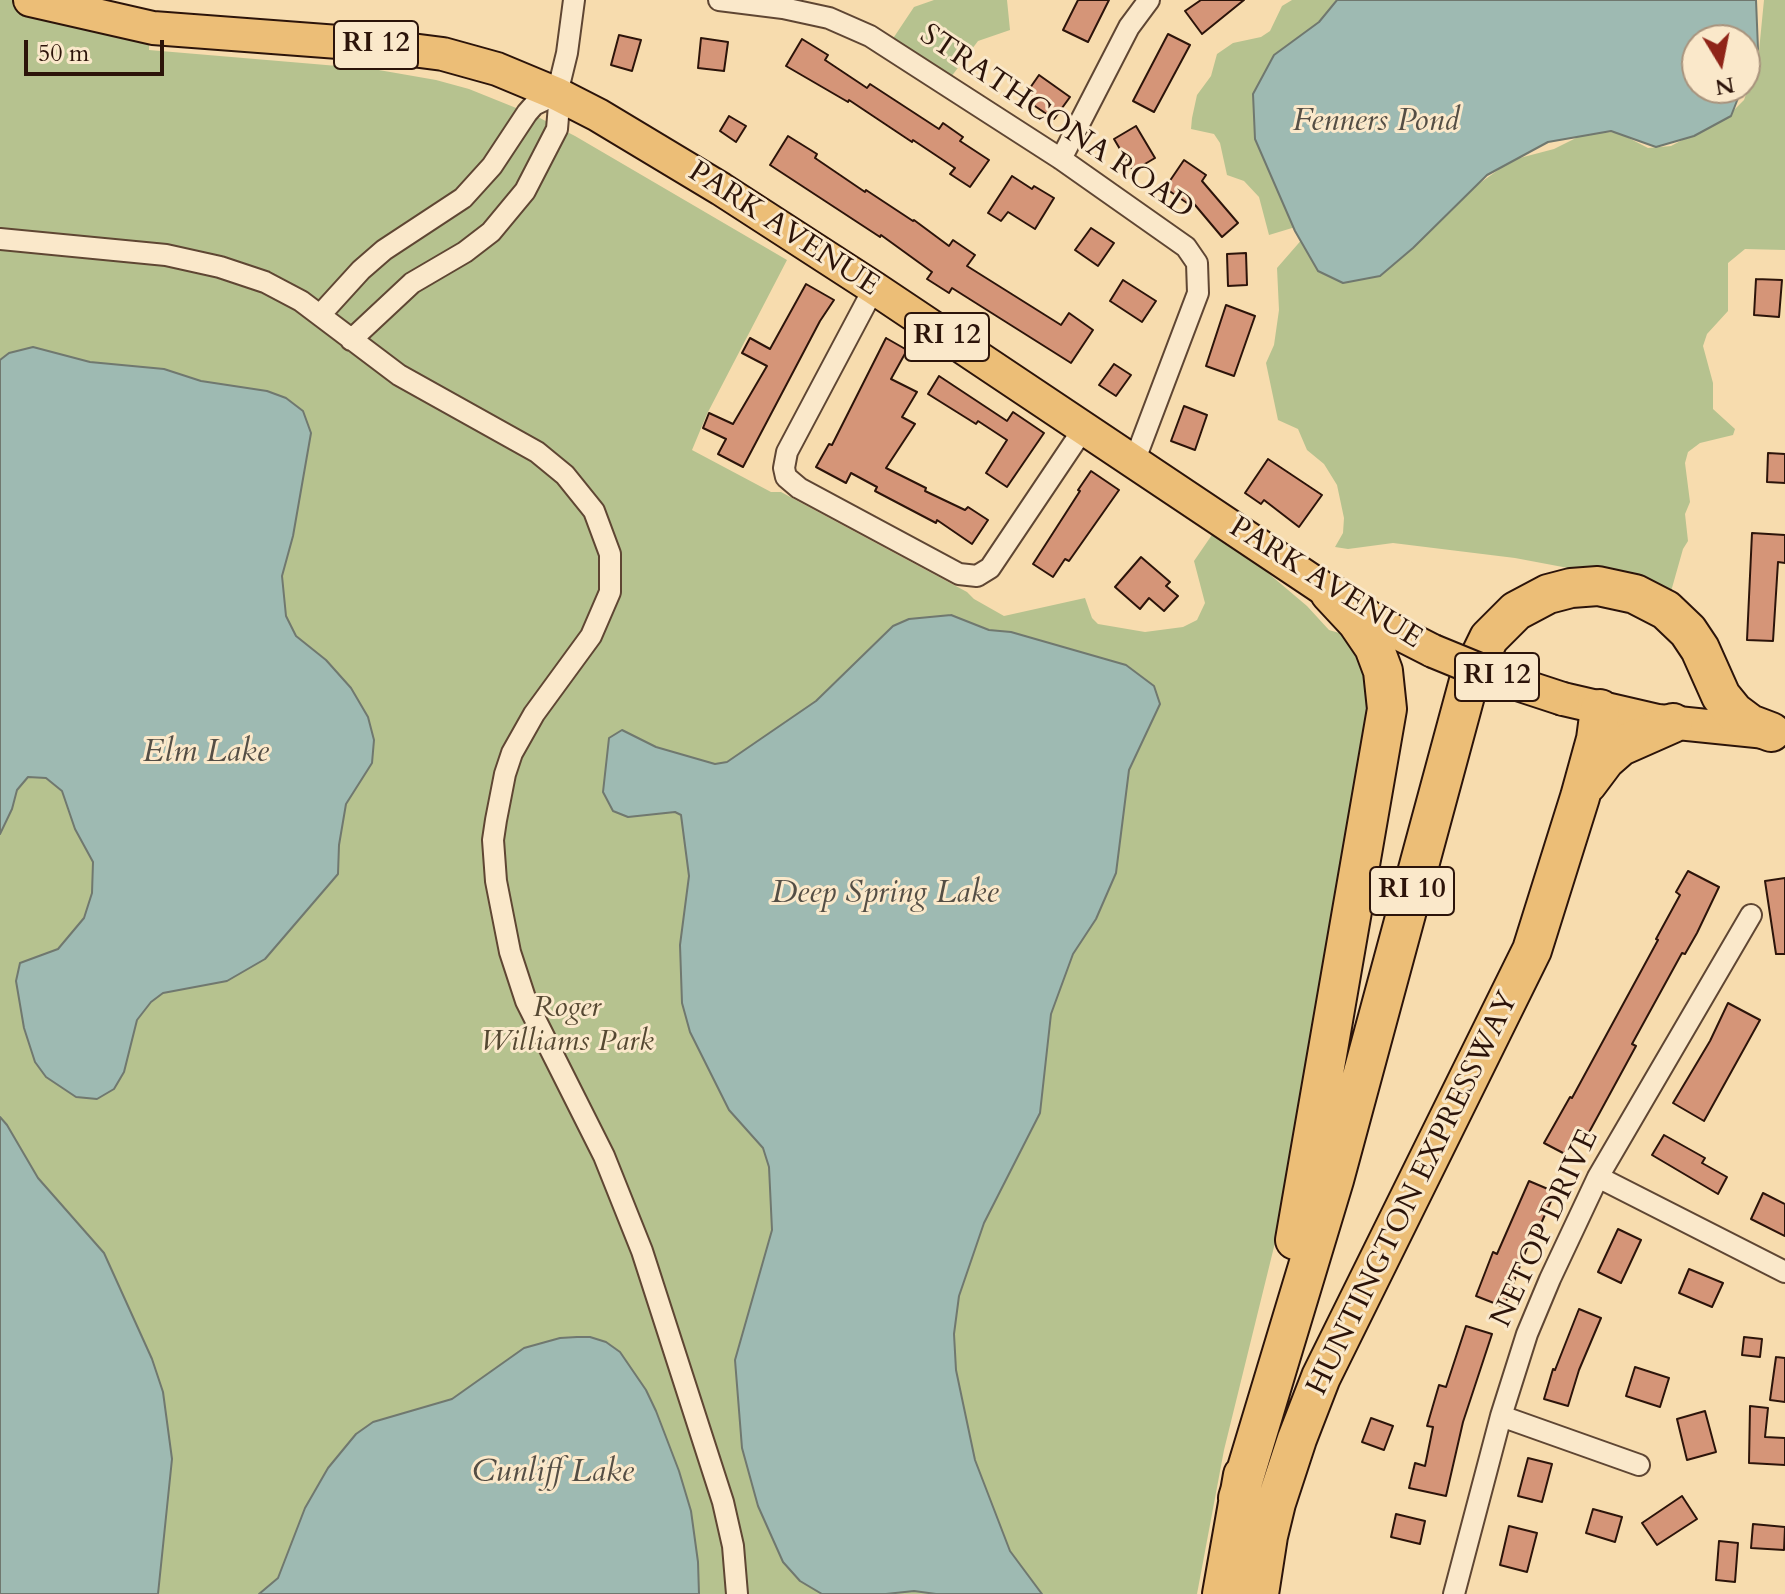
<!DOCTYPE html>
<html>
<head>
<meta charset="utf-8">
<style>
	body { margin:0 }
	#map { position:relative; width:1785px; height:1594px; overflow:hidden; background:#f7dcae; font-family:Cardo,serif }
	canvas { display:block }
	.north { position:absolute; left:1681px; top:24px; width:80px; height:80px; box-sizing:border-box; background:#fae8ca; border:2px solid #a8937d; border-radius:50%; rotate:170deg; font-size:22px; font-weight:700; line-height:32px; text-align:center; color:#2c140a }
	.north::after { content:''; display:block; margin:auto; width:28px; height:36px; background:#8f2418; clip-path:polygon(50% 0,100% 100%,50% 72%,0 100%) }
	.scale { position:absolute; left:24px; top:40px; width:140px; height:36px; box-sizing:border-box; border:4px solid #2c140a; border-top:0; padding-left:10px; font-size:24px; line-height:28px; white-space:nowrap; color:#2c140a; -webkit-text-stroke:6px #fae8ca; paint-order:stroke }
</style>
</head>
<body>
<div id="map">
<canvas width="1785" height="1594"></canvas>
<div class="north">N</div>
<div class="scale">50 m</div>
</div>
<script>
const ctx = document.querySelector('canvas').getContext('2d');
ctx.lineJoin = 'round';
function fillPath(path, color) { ctx.fillStyle = color; ctx.fill(path, 'evenodd'); }
const toPath = rows => new Path2D(rows.map(r => 'M' + r).join(''));
function strokePath(path, color, width, dash) { ctx.strokeStyle = color; ctx.lineWidth = width; ctx.lineCap = dash ? 'butt' : 'round'; ctx.setLineDash(dash || []); ctx.stroke(path); }
function label(font, color, halo, rows, align = 'center') {
  ctx.font = font + ' Cardo,serif'; ctx.lineWidth = 6; ctx.setLineDash([]); ctx.textBaseline = 'middle'; ctx.strokeStyle = halo; ctx.fillStyle = color; for (const [text, x, y, turn = 0] of rows) {
    ctx.save(); ctx.translate(x, y); ctx.rotate((+turn || 0) * Math.PI / 180); ctx.textAlign = isNaN(turn) ? turn : align; if (halo) ctx.strokeText(text, 0, 0); ctx.fillText(text, 0, 0); ctx.restore();
  }
}
fillPath(toPath([
	[0,0,22,0,150,26,149,50,373,69,436,80,469,89,536,116,575,136,787,260,707,414,692,450,771,492,781,492,967,592,974,599,1004,616,1085,598,1092,618,1098,624,1145,632,1183,627,1197,620,1205,603,1194,561,1216,529,1307,606,1329,630,1353,637,1363,651,1374,718,1287,1194,1224,1450,1197,1594,0,1594],
	[934,0,1007,0,1010,30,978,41,945,85,888,46,914,7],
	[1292,0,1336,0,1304,48,1302,225,1269,235,1259,197,1244,181,1227,175,1220,143,1214,134,1191,129,1192,118,1197,95,1211,76,1217,54,1233,43,1261,37,1270,31,1282,6],
	[1764,0,1785,0,1785,250,1745,249,1728,263,1728,311,1707,334,1703,346,1713,383,1713,409,1735,429,1733,435,1700,443,1688,452,1685,463,1690,502,1685,514,1688,541,1683,549,1670,595,1600,574,1515,558,1393,543,1348,549,1335,547,1343,533,1344,518,1337,485,1324,464,1307,450,1298,429,1278,420,1266,363,1274,345,1279,310,1277,268,1304,237,1466,193,1512,160,1554,149,1586,133,1617,132,1648,148,1671,146,1728,116,1744,100,1758,61]
]), '#b6c28f');
const water = toPath([
	[1337,0,1756,0,1758,49,1745,81,1745,40,1697,40,1697,88,1742,88,1731,116,1694,136,1656,147,1611,131,1548,142,1487,175,1413,248,1380,276,1343,283,1318,271,1295,231,1255,139,1253,94,1274,55,1319,22,1337,0],
	[33,347,90,362,164,369,201,381,267,391,286,398,303,411,311,433,293,536,282,576,286,616,296,636,326,660,351,688,368,717,374,740,372,763,346,804,339,845,338,874,265,959,227,981,163,993,151,1002,137,1020,124,1072,114,1089,97,1099,76,1097,46,1077,35,1062,24,1028,16,981,20,963,58,949,84,918,92,893,93,862,75,829,62,791,46,778,28,777,17,790,12,809,0,834,0,360,9,353,33,347],
	[951,615,989,630,1011,632,1126,665,1154,686,1160,704,1129,770,1116,873,1096,919,1073,954,1051,1014,1040,1113,984,1223,959,1296,954,1334,956,1370,975,1460,1010,1551,1042,1594,936,1594,914,1591,886,1594,822,1594,800,1581,783,1562,758,1506,742,1448,735,1360,772,1230,769,1167,763,1148,729,1110,690,1032,682,1003,680,945,689,876,681,815,675,812,628,817,613,811,603,792,609,738,622,730,656,747,715,764,727,762,816,701,893,626,909,619,951,615],
	[0,1117,7,1125,38,1178,104,1253,152,1359,163,1392,172,1459,158,1594,0,1594,0,1117],
	[577,1337,590,1337,606,1342,620,1352,646,1390,656,1411,679,1471,691,1511,698,1562,699,1594,259,1594,278,1578,305,1508,328,1468,356,1434,373,1422,452,1399,524,1348,560,1338,577,1337]
]);
fillPath(water, '#9ebab2');
strokePath(water, '#70786f', 2);
const building = toPath([
	[1078,0,1109,0,1088,42,1063,30,1078,0],
	[1201,0,1244,0,1202,34,1185,11,1201,0],
	[1168,34,1190,45,1154,112,1133,101,1168,34],
	[619,35,641,40,632,71,611,65,619,35],
	[701,38,728,42,724,71,698,68,701,38],
	[802,39,828,55,825,60,867,88,870,84,939,129,943,123,963,137,960,141,989,160,970,187,950,174,955,168,913,140,912,142,849,100,848,102,786,66,802,39],
	[1039,75,1070,97,1054,119,1023,98,1039,75],
	[729,116,746,126,736,142,720,131,729,116],
	[1136,126,1155,158,1133,171,1114,139,1136,126],
	[788,136,817,154,815,158,865,192,866,190,913,221,914,220,949,246,953,240,975,255,967,266,1061,325,1069,313,1093,330,1071,363,952,288,949,293,927,279,932,272,881,235,880,237,770,165,788,136],
	[1184,160,1206,175,1202,181,1238,223,1222,237,1190,199,1187,203,1165,188,1184,160],
	[1012,176,1032,189,1034,186,1054,198,1035,229,1008,212,1001,221,988,213,1012,176],
	[1091,228,1114,243,1098,266,1075,250,1091,228],
	[1246,253,1247,285,1228,286,1227,254,1246,253],
	[1756,279,1782,280,1779,317,1754,315,1756,279],
	[1123,280,1156,301,1142,322,1110,301,1123,280],
	[806,284,834,300,820,321,743,467,718,454,726,439,703,428,709,413,733,424,767,366,742,353,750,338,770,349,806,284],
	[1226,305,1255,316,1234,376,1206,366,1226,305],
	[886,338,907,350,891,379,917,392,902,417,915,424,886,468,926,488,925,491,965,510,968,507,988,520,972,544,937,520,936,523,875,491,877,487,851,473,846,483,816,467,829,444,832,445,886,338],
	[1114,364,1131,375,1116,396,1099,385,1114,364],
	[939,376,1007,421,1013,412,1044,433,1007,487,986,473,1007,440,978,421,976,424,928,394,939,376],
	[1184,406,1207,415,1195,450,1171,441,1184,406],
	[1768,453,1785,454,1785,483,1767,482,1768,453],
	[1268,459,1322,495,1299,527,1264,500,1261,504,1245,493,1268,459],
	[1091,471,1119,490,1069,561,1065,559,1053,577,1033,564,1080,491,1078,490,1091,471],
	[1752,533,1785,535,1785,563,1778,562,1773,641,1747,640,1752,533],
	[1141,557,1170,582,1166,586,1178,596,1164,611,1149,598,1140,609,1115,587,1141,557],
	[1688,871,1719,887,1697,933,1685,954,1682,953,1632,1044,1636,1046,1587,1136,1578,1131,1565,1154,1544,1143,1570,1097,1572,1098,1658,940,1656,939,1680,895,1676,892,1688,871],
	[1785,878,1785,954,1776,954,1765,881,1785,878],
	[1728,1003,1760,1020,1704,1121,1673,1103,1710,1041,1728,1003],
	[1664,1135,1705,1158,1702,1163,1727,1177,1718,1194,1652,1155,1664,1135],
	[1529,1181,1555,1192,1532,1244,1529,1243,1504,1307,1476,1296,1493,1252,1497,1254,1529,1181],
	[1763,1193,1785,1204,1785,1236,1751,1219,1763,1193],
	[1618,1229,1641,1240,1621,1283,1598,1272,1618,1229],
	[1689,1269,1723,1283,1712,1307,1679,1293,1689,1269],
	[1579,1309,1601,1318,1579,1370,1568,1406,1544,1399,1553,1369,1555,1370,1579,1309],
	[1466,1326,1492,1334,1463,1422,1446,1496,1409,1488,1415,1463,1425,1466,1433,1427,1427,1426,1439,1385,1446,1387,1466,1326],
	[1744,1337,1762,1339,1760,1357,1742,1355,1744,1337],
	[1776,1357,1785,1358,1785,1402,1770,1400,1776,1357],
	[1635,1367,1669,1378,1660,1407,1626,1396,1635,1367],
	[1750,1406,1768,1408,1765,1437,1785,1438,1785,1465,1749,1463,1750,1406],
	[1705,1411,1716,1452,1687,1460,1677,1419,1705,1411],
	[1371,1418,1393,1426,1384,1450,1362,1442,1371,1418],
	[1528,1458,1552,1464,1542,1502,1518,1496,1528,1458],
	[1682,1496,1697,1519,1657,1545,1642,1523,1682,1496],
	[1593,1509,1622,1517,1615,1542,1586,1533,1593,1509],
	[1396,1514,1425,1521,1420,1544,1391,1537,1396,1514],
	[1753,1524,1785,1527,1784,1550,1751,1548,1753,1524],
	[1509,1526,1537,1533,1527,1572,1500,1565,1509,1526],
	[1719,1541,1738,1543,1735,1582,1716,1580,1719,1541]
]);
fillPath(building, '#d59578');
strokePath(building, '#2c140a', 2);
const street = toPath([
	[719,0,783,8,829,18,870,36,1061,159,1186,247,1197,263,1198,293,1134,462],
	[1061,159,1129,27,1149,0],
	[0,239,166,255,220,267,265,282,301,301,399,375,537,452,565,475,594,511,610,554,610,592,591,636,534,714,512,753,505,774,496,820,493,840,496,881,510,952,526,1001,604,1156,642,1251,723,1502,733,1546,737,1594],
	[874,288,787,452,784,468,786,477,799,488,959,574,977,576,990,568,1084,428],
	[320,315,361,270,384,250,463,198,492,166,527,113,534,105,557,94],
	[351,340,412,283,465,252,491,232,525,191,557,129,559,105,557,94,567,53,574,0],
	[1598,1177,1785,1272],
	[1501,1416,1639,1465],
	[1454,1594,1501,1416,1527,1334,1550,1279,1598,1177,1751,915]
]);
const primary = toPath([
	[30,0,153,28,365,44,443,54,497,69,557,94,598,115,721,189,874,288,1330,593,1382,625,1433,651],
	[1563,699,1658,721,1766,732]
]);
const highway = toPath([
	[1587,784,1605,760,1621,746,1673,723],
	[1295,1240,1387,709,1383,671,1374,647,1357,622,1330,593],
	[1238,1498,1334,1180,1470,677,1489,638,1516,611,1548,594,1571,588,1598,586,1635,594,1666,610,1688,631,1700,649,1721,696,1734,712,1750,724,1771,732],
	[1222,1594,1243,1475],
	[1259,1594,1268,1536,1276,1503,1297,1439,1321,1377,1532,950,1580,797,1596,739,1600,709]
]);
strokePath(street, '#5f4633', 24);
strokePath(primary, '#2c140a', 36);
strokePath(highway, '#2c140a', 42);
strokePath(street, '#fae8ca', 20);
strokePath(primary, '#ecbe77', 32);
strokePath(highway, '#ecbe77', 38);
const primaryBridge = toPath([
	[1433,651,1499,678,1563,699]
]);
strokePath(primaryBridge, '#2c140a', 36, []);
strokePath(primaryBridge, '#ecbe77', 32);
for (const [x, y, w] of [
	[376,45,84],
	[947,337,84],
	[1497,677,84],
	[1412,891,84]
]) { const box = new Path2D(); box.roundRect(x - w / 2, y - 24, w, 48, 6); ctx.fillStyle = '#fae8ca'; ctx.fill(box); strokePath(box, '#2c140a', 2); }
label('bold 28px', '#2c140a', null, [
	["RI 12",376,45],
	["RI 12",947,337],
	["RI 12",1497,677],
	["RI 10",1412,891]
]);
label('30px', '#2c140a', '#fae8ca', [
	["STRATHCONA ROAD",1056,123,34],
	["PARK AVENUE",783,230,33],
	["PARK AVENUE",1325,584,32],
	["HUNTINGTON EXPRESSWAY",1414,1194,-64],
	["NETOP DRIVE",1546,1229,-65]
]);
label('italic 30px', '#554832', '#fae8ca', [
	["Roger",567,1009],
	["Williams Park",567,1043]
]);
label('italic 32px', '#544e45', '#fae8ca', [
	["Fenners Pond",1376,123],
	["Elm Lake",206,754],
	["Deep Spring Lake",885,895],
	["Cunliff Lake",553,1474]
]);
</script>
</body>
</html>
